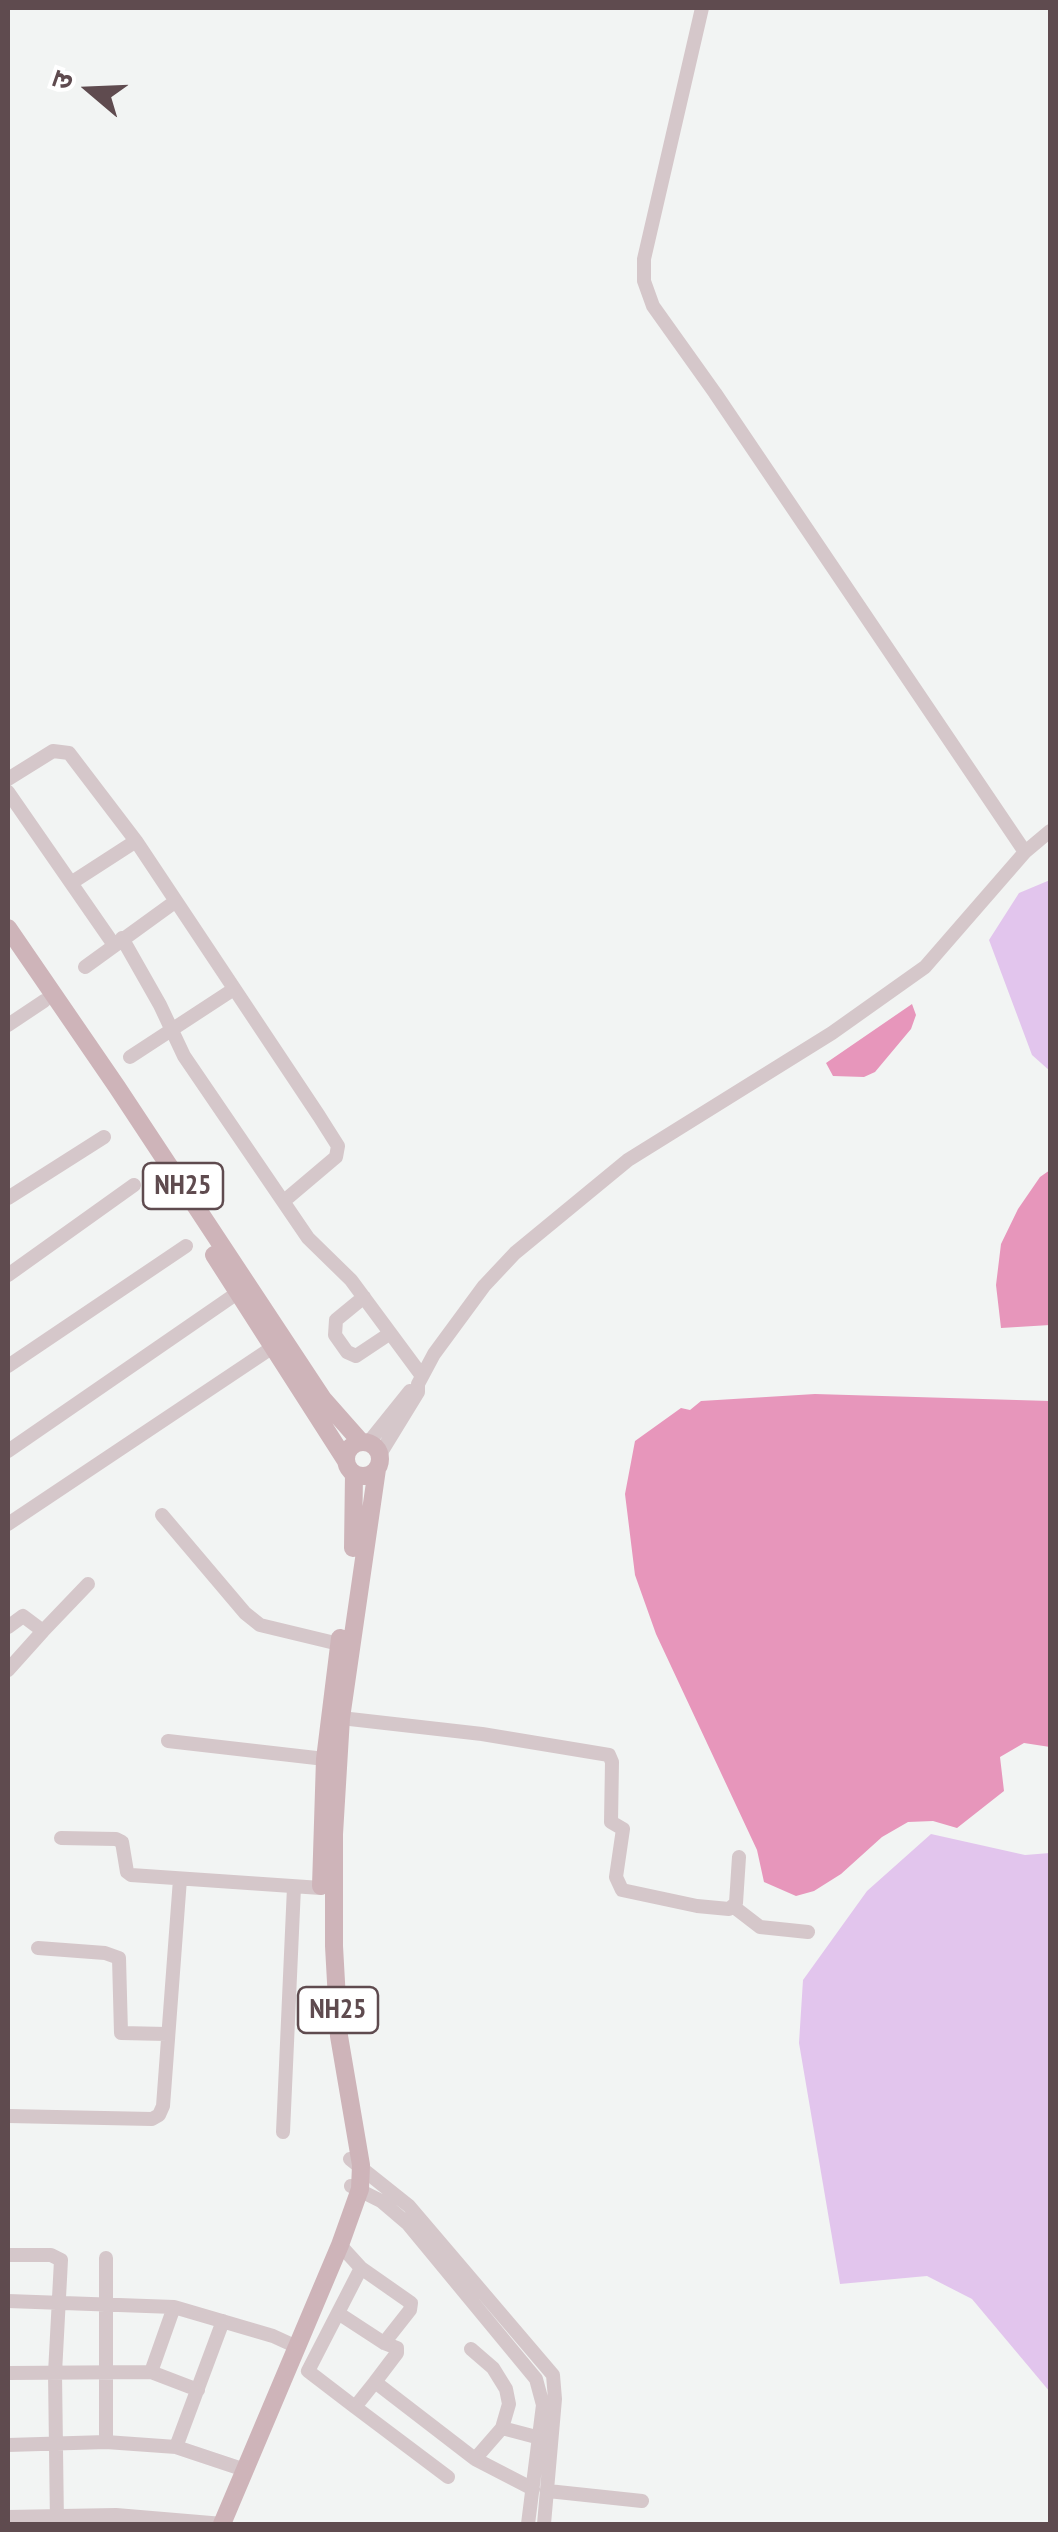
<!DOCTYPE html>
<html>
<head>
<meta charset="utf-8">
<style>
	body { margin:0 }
	#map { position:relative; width:1058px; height:2532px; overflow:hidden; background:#f2f4f3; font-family:"PT Sans Narrow","Noto Sans Devanagari",sans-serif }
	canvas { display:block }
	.frame { position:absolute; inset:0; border:10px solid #5f4b4f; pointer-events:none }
	.north { position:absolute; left:40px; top:40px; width:100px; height:100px; -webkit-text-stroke:8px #fff; paint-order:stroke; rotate:289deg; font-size:28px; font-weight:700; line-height:40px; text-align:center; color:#5f4b4f }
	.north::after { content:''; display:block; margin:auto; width:35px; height:45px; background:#5f4b4f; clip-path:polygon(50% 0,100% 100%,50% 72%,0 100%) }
</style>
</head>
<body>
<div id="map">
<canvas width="1058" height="2532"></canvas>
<div class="frame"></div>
<div class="north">उ</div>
</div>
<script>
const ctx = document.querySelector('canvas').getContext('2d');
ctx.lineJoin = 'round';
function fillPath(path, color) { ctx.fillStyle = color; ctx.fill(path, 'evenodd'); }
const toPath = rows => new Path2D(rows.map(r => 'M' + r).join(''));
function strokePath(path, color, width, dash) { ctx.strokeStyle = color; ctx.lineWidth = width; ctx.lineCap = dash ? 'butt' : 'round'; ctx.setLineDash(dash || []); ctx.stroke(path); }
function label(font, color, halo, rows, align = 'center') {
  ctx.font = font + ' "PT Sans Narrow",sans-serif'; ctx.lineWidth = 8; ctx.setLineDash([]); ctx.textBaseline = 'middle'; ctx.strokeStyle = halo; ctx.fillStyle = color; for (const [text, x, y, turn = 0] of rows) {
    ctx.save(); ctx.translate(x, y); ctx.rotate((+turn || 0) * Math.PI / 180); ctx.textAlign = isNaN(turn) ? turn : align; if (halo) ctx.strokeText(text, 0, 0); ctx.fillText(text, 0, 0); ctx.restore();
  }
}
fillPath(toPath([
	[1050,880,1050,1071,1032,1055,989,940,1019,893],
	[931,1834,1025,1855,1050,1853,1050,2392,972,2299,927,2276,840,2284,799,2043,803,1980,867,1891]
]), '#e2c5ed');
fillPath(toPath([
	[912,1004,916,1015,911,1029,875,1072,864,1077,833,1076,826,1063],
	[1050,1170,1050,1325,1001,1328,996,1285,1001,1244,1018,1209,1040,1177],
	[815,1394,1050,1401,1050,1747,1024,1743,1000,1757,1004,1791,957,1828,933,1821,908,1822,882,1837,841,1874,814,1891,796,1896,764,1882,757,1850,656,1634,635,1575,625,1494,635,1441,681,1408,690,1410,701,1401]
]), '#e796bb');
strokePath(toPath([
	[702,8,644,259,644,281,653,306,715,393,1025,852],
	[8,779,53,751,69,753,136,841,319,1116,338,1146,336,1157,284,1201],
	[8,792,114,945],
	[71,883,136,841],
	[122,938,160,1005,184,1056,308,1238,351,1280,422,1376],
	[85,967,176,901],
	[8,1025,44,1001],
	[130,1057,234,989],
	[8,1198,104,1137],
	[8,1275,134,1185],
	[364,1297,336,1320,335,1335,347,1352,356,1356,389,1334],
	[8,1366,186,1246],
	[369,1442,410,1391],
	[8,1451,246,1287],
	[380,1454,418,1392,418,1384,434,1354,484,1286,515,1253,628,1160,832,1033,925,967,1025,852,1050,831],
	[162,1515,245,1613,260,1625,339,1644],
	[8,1524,273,1347],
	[8,1627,23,1616,43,1631,88,1584],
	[8,1670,43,1631],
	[341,1718,482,1734,609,1755,612,1762,611,1822,623,1829,616,1877,622,1890,697,1906,729,1909,736,1903,739,1857],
	[168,1741,325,1759],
	[61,1838,116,1839,122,1842,127,1872,131,1875,321,1888],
	[734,1907,760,1927,808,1932],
	[38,1948,105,1953,119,1958,121,2033,167,2034],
	[8,2116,152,2119,159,2115,163,2106,180,1879],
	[283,2132,294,1887],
	[350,2159,409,2206,553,2375,555,2399,544,2524],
	[351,2186,381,2201,408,2224,536,2379,543,2405,528,2524],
	[340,2245,361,2268,308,2371,355,2407,375,2382,475,2459,502,2428],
	[8,2255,51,2255,61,2260,55,2373,57,2524],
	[106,2258,106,2442],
	[361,2268,411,2303,410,2310,384,2343],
	[8,2301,174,2307,273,2336,297,2347],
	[338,2313,384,2343,397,2348,397,2353,375,2382],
	[471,2349,493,2368,506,2389,509,2404,502,2428,540,2438],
	[151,2372,174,2307],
	[8,2373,151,2372,198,2390],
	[355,2407,448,2477],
	[8,2445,106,2442,176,2447,245,2470],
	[176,2447,223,2321],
	[475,2459,533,2489],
	[548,2491,642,2501],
	[8,2517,116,2515,223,2524]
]), '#d5c7ca', 14);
strokePath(toPath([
	[8,928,117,1087,323,1399,361,1442],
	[214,1255,346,1461],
	'346 1459a17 17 0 1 1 34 0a17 17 0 1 1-34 0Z',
	[353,1548,354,1474],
	[321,1886,325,1759,340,1638],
	[222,2524,340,2245,360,2189,361,2165,339,2036,334,1946,334,1834,341,1718,377,1469]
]), '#ceb4b9', 18);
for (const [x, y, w] of [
	[183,1186,80],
	[338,2010,80]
]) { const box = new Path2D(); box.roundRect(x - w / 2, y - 23, w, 46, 8); ctx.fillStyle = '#fff'; ctx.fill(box); strokePath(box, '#5f4b4f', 2.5); }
label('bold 28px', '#5f4b4f', null, [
	["NH25",183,1186],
	["NH25",338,2010]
]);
</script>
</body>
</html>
